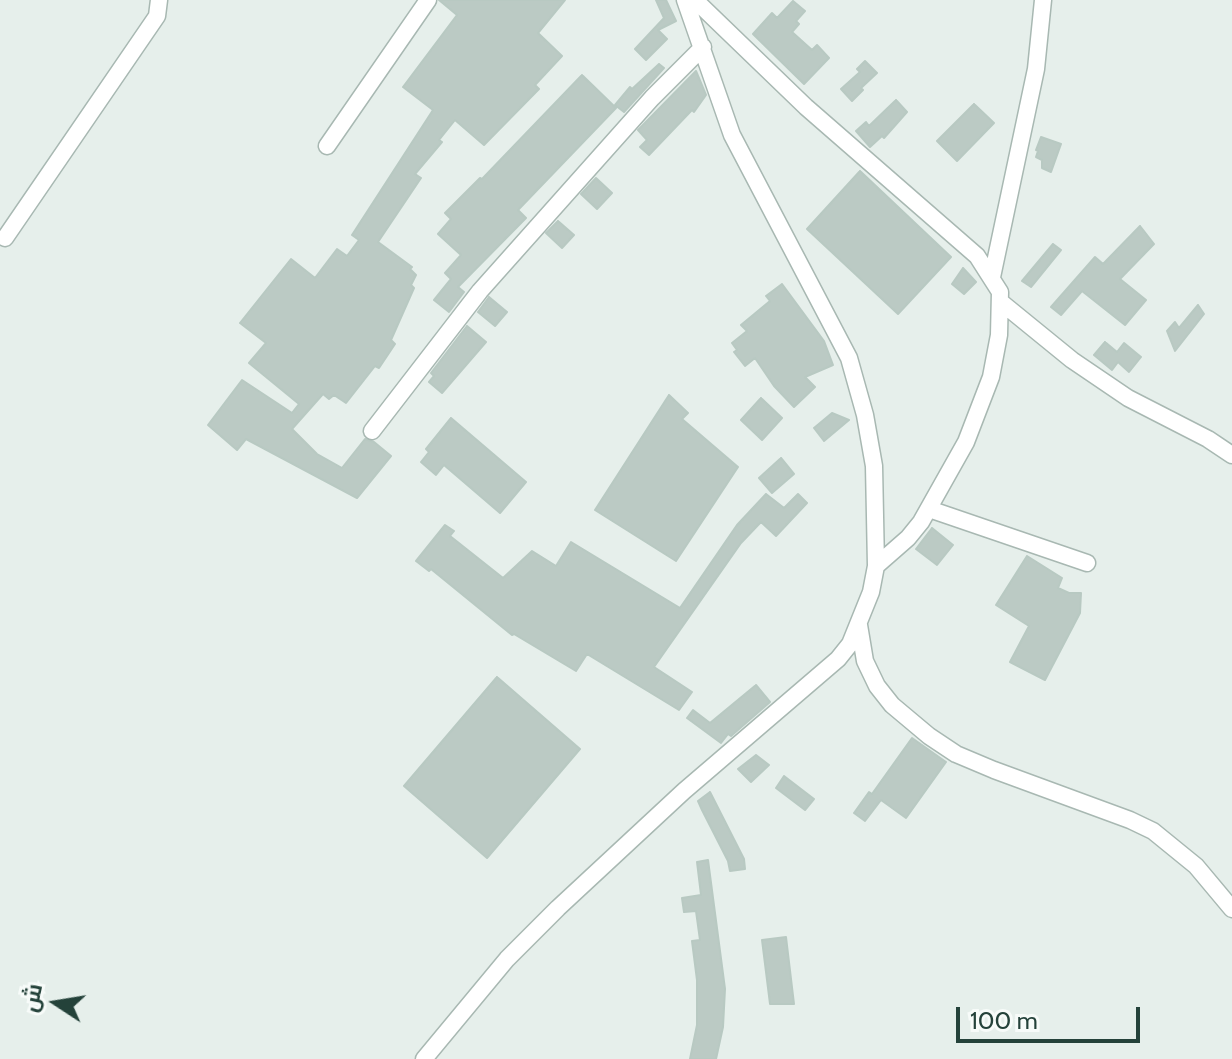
<!DOCTYPE html>
<html>
<head>
<meta charset="utf-8">
<style>
	body { margin:0 }
	#map { position:relative; width:1232px; height:1059px; overflow:hidden; background:#e6efeb; font-family:Cabin,Cairo,sans-serif }
	canvas { display:block }
	.north { position:absolute; left:16px; top:963px; width:80px; height:80px; -webkit-text-stroke:6px #f7fbf9; paint-order:stroke; rotate:282deg; font-size:22px; font-weight:700; line-height:32px; text-align:center; color:#24423a }
	.north::after { content:''; display:block; margin:auto; width:28px; height:36px; background:#24423a; clip-path:polygon(50% 0,100% 100%,50% 72%,0 100%) }
	.scale { position:absolute; left:956px; top:1007px; width:184px; height:36px; box-sizing:border-box; border:4px solid #24423a; border-top:0; padding-left:10px; font-size:24px; line-height:28px; white-space:nowrap; color:#24423a; -webkit-text-stroke:6px #f7fbf9; paint-order:stroke }
</style>
</head>
<body>
<div id="map">
<canvas width="1232" height="1059"></canvas>
<div class="north">ش</div>
<div class="scale">100 m</div>
</div>
<script>
const ctx = document.querySelector('canvas').getContext('2d');
ctx.lineJoin = 'round';
function fillPath(path, color) { ctx.fillStyle = color; ctx.fill(path, 'evenodd'); }
const toPath = rows => new Path2D(rows.map(r => 'M' + r).join(''));
function strokePath(path, color, width, dash) { ctx.strokeStyle = color; ctx.lineWidth = width; ctx.lineCap = dash ? 'butt' : 'round'; ctx.setLineDash(dash || []); ctx.stroke(path); }
const building = toPath([
	[439,0,565,0,538,33,562,56,535,85,539,89,484,145,455,120,439,140,442,142,415,174,421,178,378,242,412,267,410,269,416,275,411,285,414,288,391,340,395,344,379,368,375,366,346,403,334,395,329,399,323,394,292,429,317,454,342,468,365,439,374,442,391,456,357,498,246,439,237,450,208,425,242,380,292,413,299,404,249,363,266,343,240,323,291,259,315,278,337,249,347,256,359,240,352,235,433,110,403,87,457,15,439,0],
	[656,0,666,0,676,21,658,30,667,39,646,60,635,49,664,18,656,0],
	[793,1,805,11,796,21,799,24,792,32,812,50,817,45,829,58,804,84,753,34,772,13,777,18,793,1],
	[865,61,877,73,861,88,863,90,852,101,841,89,860,72,857,69,865,61],
	[659,64,664,68,624,112,615,105,630,87,632,89,659,64],
	[696,71,706,95,694,112,692,110,649,155,640,147,647,140,638,130,696,71],
	[582,75,616,108,518,210,526,218,458,287,464,292,449,312,434,300,451,279,445,273,461,255,438,234,451,219,445,213,480,178,482,179,582,75],
	[896,100,907,112,884,138,882,136,870,147,856,131,866,122,869,126,896,100],
	[974,104,994,123,957,161,937,141,974,104],
	[1041,137,1061,144,1051,172,1042,168,1042,160,1036,157,1038,151,1036,150,1041,137],
	[860,171,951,257,898,314,807,229,860,171],
	[596,178,612,193,597,209,581,194,596,178],
	[558,221,574,235,562,248,546,233,558,221],
	[1140,226,1154,244,1120,279,1146,300,1125,325,1082,291,1061,315,1051,307,1095,257,1103,264,1140,226],
	[1053,244,1061,250,1031,287,1022,281,1053,244],
	[963,268,976,282,964,294,952,284,963,268],
	[782,284,824,341,833,365,805,377,815,387,794,407,774,386,755,358,745,366,734,352,737,350,732,343,747,331,741,325,770,301,766,296,782,284],
	[489,297,507,312,495,326,478,312,489,297],
	[1198,305,1204,314,1175,351,1167,331,1175,322,1179,328,1198,305],
	[467,326,486,342,442,393,429,382,434,376,431,373,467,326],
	[1105,342,1117,352,1124,343,1141,357,1129,372,1118,362,1112,370,1094,355,1105,342],
	[669,395,688,413,682,419,738,467,676,561,595,510,669,395],
	[761,398,782,418,762,440,741,420,761,398],
	[832,413,849,420,824,441,814,428,832,413],
	[451,418,526,482,500,513,444,465,436,475,421,462,429,452,426,449,451,418],
	[781,458,794,474,772,493,759,478,781,458],
	[766,494,784,508,798,494,807,503,776,536,761,522,741,543,654,667,692,692,679,710,587,654,576,671,514,634,512,635,431,569,429,571,416,561,445,525,454,531,450,536,503,578,532,551,556,566,571,542,680,608,737,525,766,494],
	[932,528,953,545,937,565,916,549,932,528],
	[1027,556,1062,578,1058,588,1069,593,1081,593,1080,613,1045,680,1010,662,1029,626,996,605,1027,556],
	[497,677,580,749,487,858,404,786,497,677],
	[756,685,770,702,731,736,728,734,721,743,687,718,693,710,710,723,756,685],
	[912,738,946,762,906,818,881,800,865,821,854,813,869,792,872,794,912,738],
	[756,755,769,765,751,782,738,769,756,755],
	[784,776,814,799,805,810,776,788,784,776],
	[710,792,744,859,745,869,730,871,728,861,702,810,698,801,710,792],
	[708,860,725,989,723,1027,716,1059,690,1059,697,1025,697,980,692,941,700,940,696,911,684,912,682,898,701,895,697,862,708,860],
	[786,937,794,1004,770,1004,762,940,786,937]
]);
fillPath(building, '#bbcac4');
strokePath(building, '#b8c9c2', 2);
const minor = toPath([
	[695,0,806,107,977,256,1000,292,999,335,991,377,966,442,921,522,908,538,876,566],
	[327,146,428,0],
	[5,238,157,16,159,0],
	[992,277,1036,69,1043,0],
	[1002,303,1072,360,1128,398,1208,439,1232,455],
	[372,431,480,291,652,98,703,47],
	[929,509,1087,563],
	[859,625,865,661,877,686,892,705,929,736,956,754,994,770,1130,820,1153,831,1196,866,1232,909],
	[424,1059,507,959,558,908,684,791,838,659,850,644,871,592,876,566,874,466,865,415,849,358,732,135,685,0]
]);
strokePath(minor, '#a8b8b2', 19);
strokePath(minor, '#fff', 16);
</script>
</body>
</html>
